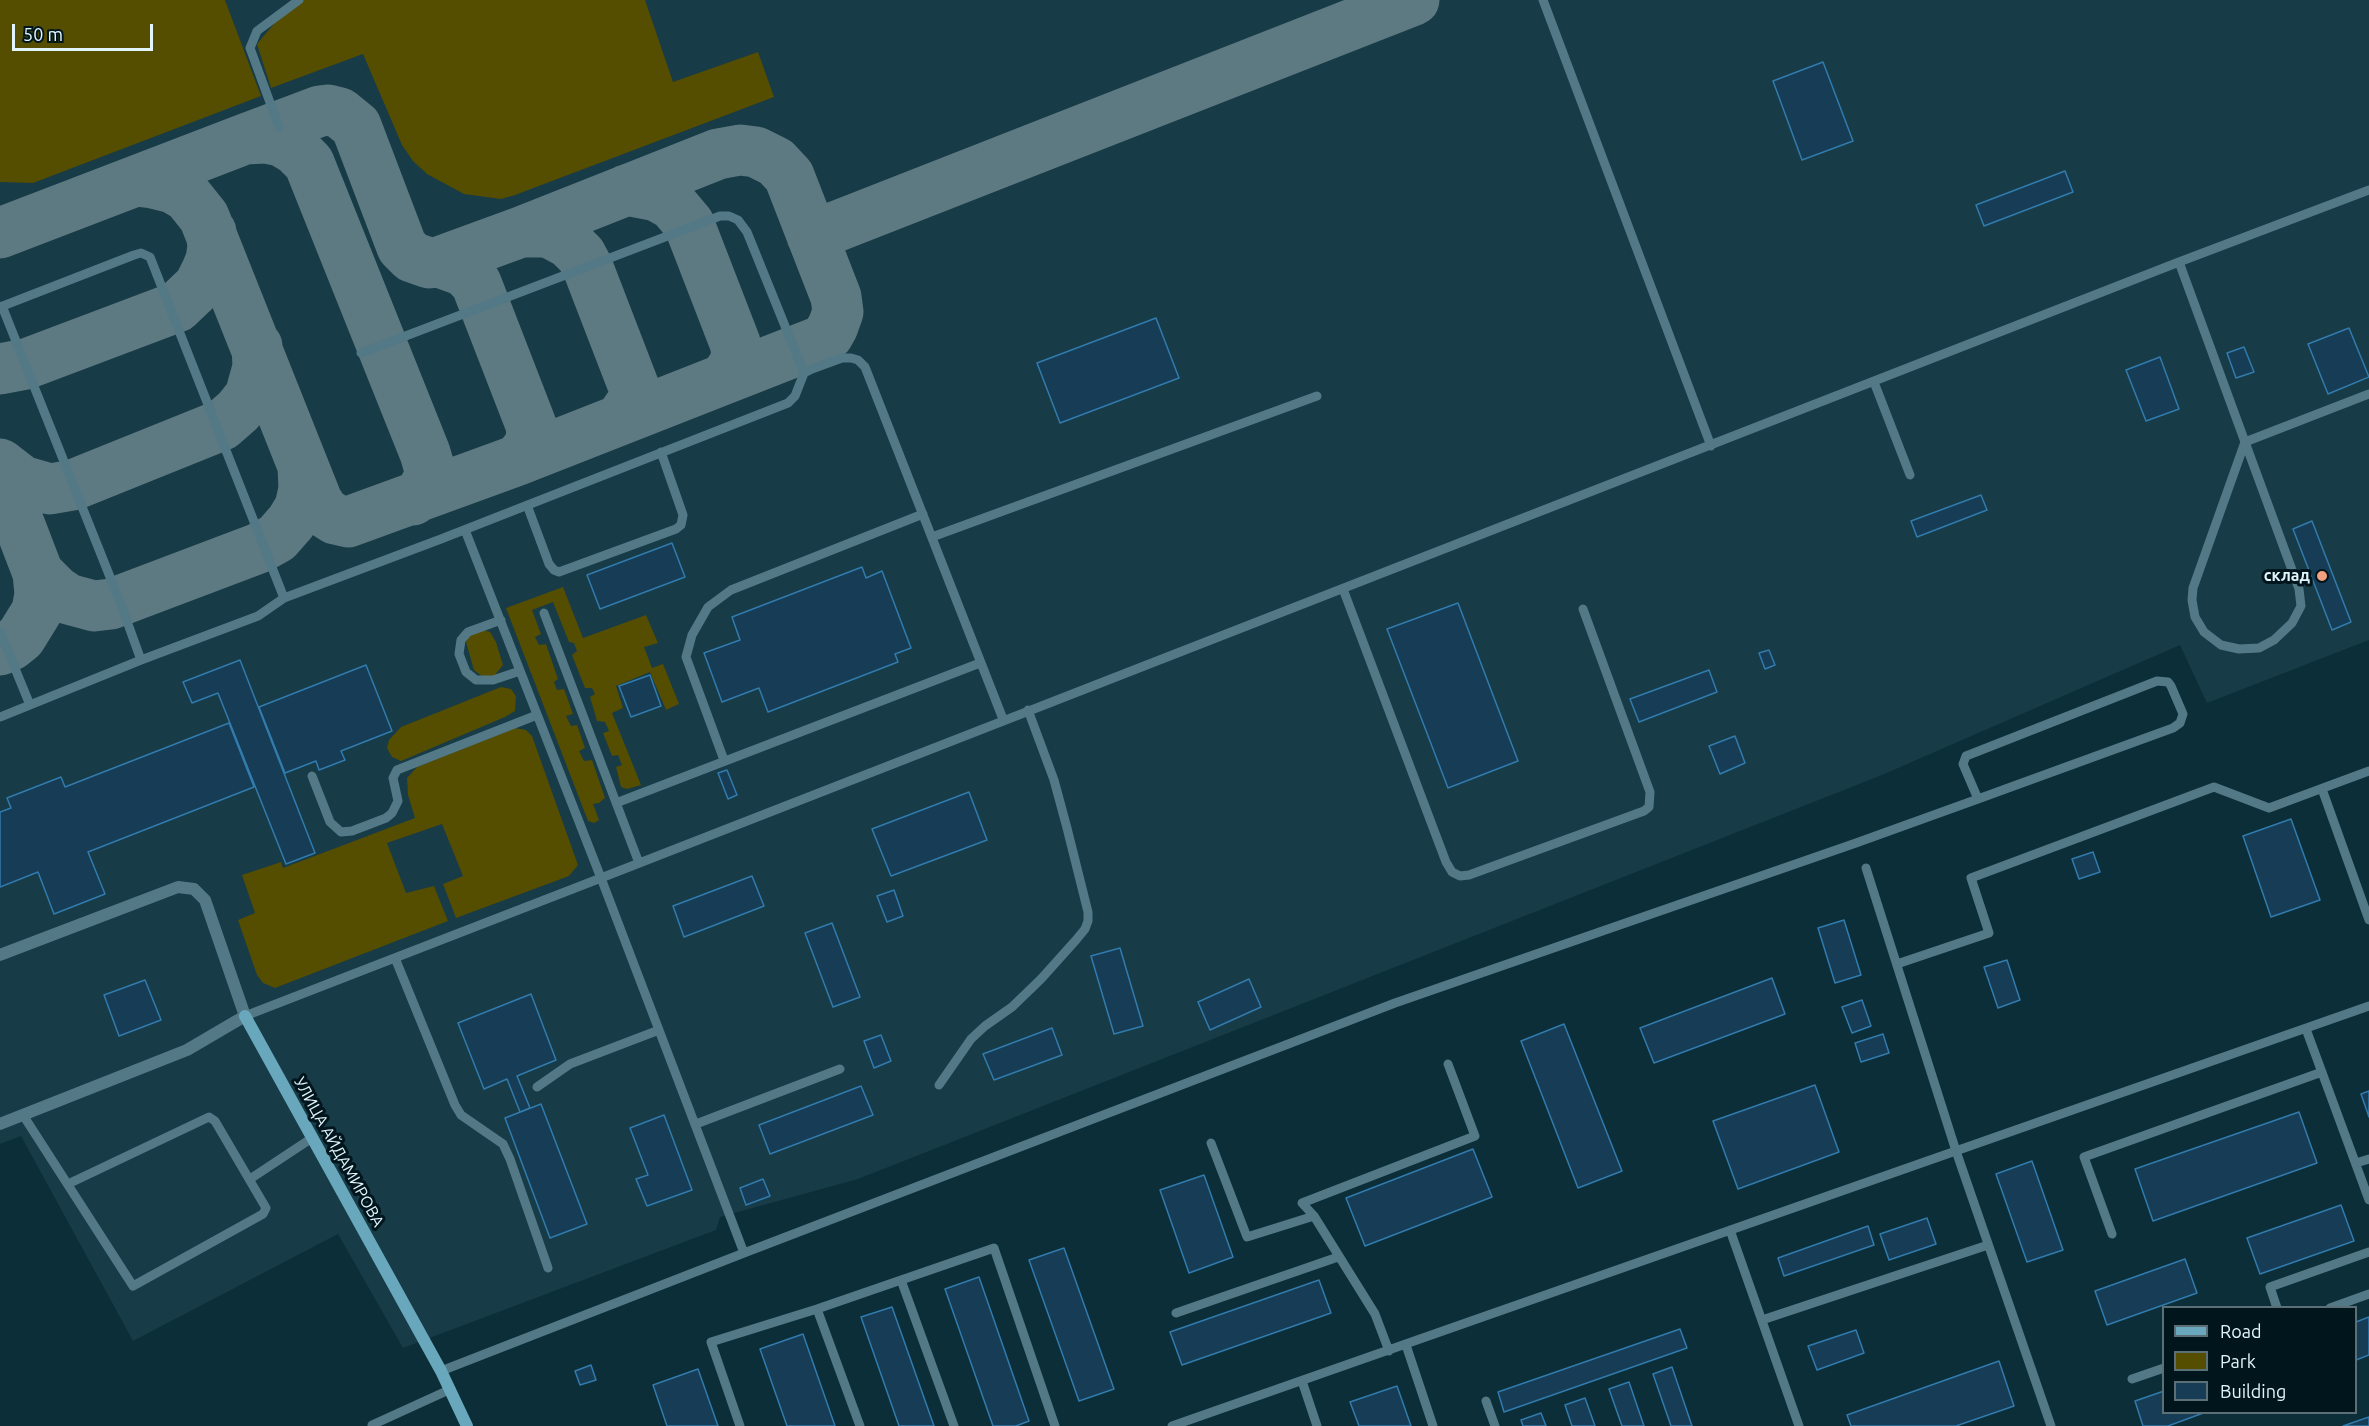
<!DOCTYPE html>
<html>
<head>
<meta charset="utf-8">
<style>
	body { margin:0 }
	#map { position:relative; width:2369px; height:1426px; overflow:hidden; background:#0c2e38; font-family:Ubuntu,sans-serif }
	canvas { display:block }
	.legend { position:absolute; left:2162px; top:1306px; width:195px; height:108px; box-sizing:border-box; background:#01151c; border:2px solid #5b6f76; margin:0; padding:8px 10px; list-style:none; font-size:18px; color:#e3f5fc }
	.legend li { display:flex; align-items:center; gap:12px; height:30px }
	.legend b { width:30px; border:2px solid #5b6f76 }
	.scale { position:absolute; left:12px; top:24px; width:141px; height:27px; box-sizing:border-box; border:3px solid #e3f5fc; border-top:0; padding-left:8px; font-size:18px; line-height:21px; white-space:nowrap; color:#e3f5fc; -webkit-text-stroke:4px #01151c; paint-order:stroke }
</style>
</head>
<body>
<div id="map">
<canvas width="2369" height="1426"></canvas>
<ul class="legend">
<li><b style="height:8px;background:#68a7bc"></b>Road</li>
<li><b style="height:16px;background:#554d00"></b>Park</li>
<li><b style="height:16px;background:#163c56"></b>Building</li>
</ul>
<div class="scale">50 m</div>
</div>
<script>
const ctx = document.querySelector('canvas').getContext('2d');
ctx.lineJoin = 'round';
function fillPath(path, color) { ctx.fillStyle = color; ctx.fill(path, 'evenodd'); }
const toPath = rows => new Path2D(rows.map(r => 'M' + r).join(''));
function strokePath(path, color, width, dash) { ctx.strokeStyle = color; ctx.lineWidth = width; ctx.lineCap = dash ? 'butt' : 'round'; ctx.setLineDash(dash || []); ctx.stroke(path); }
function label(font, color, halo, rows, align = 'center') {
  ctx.font = font + ' Ubuntu,sans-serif'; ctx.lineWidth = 6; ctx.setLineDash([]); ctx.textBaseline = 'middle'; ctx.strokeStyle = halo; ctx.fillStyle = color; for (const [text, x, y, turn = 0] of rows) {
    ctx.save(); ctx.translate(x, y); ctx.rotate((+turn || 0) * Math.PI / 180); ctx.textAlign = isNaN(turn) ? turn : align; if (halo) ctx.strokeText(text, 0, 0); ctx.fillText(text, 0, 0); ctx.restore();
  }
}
fillPath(toPath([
	[0,0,2369,0,2369,640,2207,703,2180,645,1882,775,858,1179,720,1217,716,1230,403,1348,338,1234,133,1341,21,1136,0,1144]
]), '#173b47');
fillPath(toPath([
	[0,0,225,0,261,96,33,183,0,182],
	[303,0,645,0,673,82,758,52,774,97,515,195,501,199,464,194,427,174,413,161,402,145,363,54,271,88,257,44,279,18],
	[563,587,583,638,646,615,658,643,644,647,652,668,663,664,679,704,666,710,650,672,616,686,623,708,612,713,641,785,627,789,621,787,616,767,622,765,618,755,612,756,603,733,609,731,605,722,597,721,590,697,595,694,592,688,585,688,572,655,577,651,574,643,569,642,553,602,532,610,541,634,535,637,539,645,546,644,558,679,554,682,557,690,564,689,573,714,566,716,571,726,577,725,585,748,579,751,584,761,592,760,605,798,599,803,593,804,599,820,594,823,588,821,506,608],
	[483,630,490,632,496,642,503,665,494,676,483,677,474,670,466,642,470,634],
	[501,687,511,689,516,696,515,711,505,717,401,761,392,757,387,748,389,740,401,727],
	[515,728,526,730,532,736,578,865,569,876,456,918,443,884,463,876,442,824,387,843,406,893,434,886,448,921,275,988,263,983,257,975,238,920,255,913,242,875,281,862,283,868,415,818,408,795,407,778,417,767]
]), '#554d00');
strokePath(toPath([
	[245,139,265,138,281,141,296,150,309,163,425,453,430,470,428,480,423,490,413,500],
	[626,190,657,196,673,205,689,224,735,343,737,353,734,365,724,379],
	[521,232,547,232,556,236,569,243,581,255,588,268,635,390,633,401,620,420],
	[0,233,245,139,320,111,328,110,340,113,356,126,402,247,412,257,429,263,439,262,521,232,718,154,740,150,756,152,776,162,789,176,836,297,838,312,833,326,828,335,821,341,518,460,348,522,335,519,324,512,317,501,204,217,188,197,173,188,153,183,136,181],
	[812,236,1414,0],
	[439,262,464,271,476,283,531,425,532,438,527,449,518,460],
	[0,369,26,364,177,307,199,286,206,272,211,260,213,246,211,232],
	[0,464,22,481,50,489,73,485,222,425,238,411,250,396,258,367,257,346],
	[0,474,38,573,40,594,37,611,21,637,11,645,0,650],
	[38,573,56,591,68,599,94,606,111,604,259,548,277,538,291,522,300,507,304,489,303,467]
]), '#5d7982', 51);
const building = toPath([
	[1823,62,1853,141,1802,160,1773,81,1823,62],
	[2065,171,2073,192,1984,226,1976,205,2065,171],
	[1156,318,1179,378,1060,423,1037,363,1156,318],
	[2349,328,2369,377,2328,394,2308,344,2349,328],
	[2244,347,2254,372,2236,378,2227,353,2244,347],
	[2160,357,2179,409,2146,421,2126,370,2160,357],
	[1981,495,1987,510,1917,537,1911,521,1981,495],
	[2312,521,2351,622,2332,630,2293,529,2312,521],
	[672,543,685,577,600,609,587,575,672,543],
	[862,567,866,578,882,571,911,648,895,654,898,662,768,712,759,688,722,702,704,653,740,640,732,617,862,567],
	[1458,603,1518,761,1448,788,1387,629,1458,603],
	[1769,650,1775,665,1765,669,1759,653,1769,650],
	[240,660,315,853,286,864,218,693,192,703,183,682,240,660],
	[366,665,392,731,341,751,345,760,319,770,316,761,285,773,259,707,366,665],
	[1709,670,1717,692,1639,722,1630,699,1709,670],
	[650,675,661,706,631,717,619,686,650,675],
	[229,723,254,787,88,852,105,894,54,914,38,872,0,887,0,812,11,808,7,798,61,777,65,787,229,723],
	[1735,736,1745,763,1720,774,1709,746,1735,736],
	[727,770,737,795,728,799,718,773,727,770],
	[969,792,987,840,891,876,872,829,969,792],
	[2291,819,2320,900,2271,917,2243,836,2291,819],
	[2093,852,2100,872,2079,879,2072,859,2093,852],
	[752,876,764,906,684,937,673,906,752,876],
	[894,890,903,916,887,922,877,896,894,890],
	[1844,920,1861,975,1835,983,1818,928,1844,920],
	[832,923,860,997,833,1007,805,933,832,923],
	[1120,948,1143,1026,1114,1034,1091,956,1120,948],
	[2007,960,2020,1000,1998,1008,1984,967,2007,960],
	[1772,978,1785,1014,1654,1063,1640,1028,1772,978],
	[1249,979,1261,1007,1210,1030,1198,1002,1249,979],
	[145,980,161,1020,119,1036,104,995,145,980],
	[531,994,556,1060,517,1076,530,1108,520,1112,507,1079,484,1089,458,1023,531,994],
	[1862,1000,1871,1026,1852,1033,1842,1007,1862,1000],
	[1564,1024,1622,1171,1578,1188,1521,1041,1564,1024],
	[1052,1028,1062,1055,994,1080,983,1054,1052,1028],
	[1883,1034,1889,1053,1861,1062,1855,1043,1883,1034],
	[881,1035,891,1061,874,1068,864,1041,881,1035],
	[1815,1085,1839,1152,1738,1189,1713,1121,1815,1085],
	[861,1086,873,1115,770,1154,759,1125,861,1086],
	[2369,1091,2369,1117,2361,1094,2369,1091],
	[541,1104,587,1224,550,1238,505,1118,541,1104],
	[2299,1112,2317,1163,2153,1221,2135,1169,2299,1112],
	[664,1115,692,1190,647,1206,636,1179,648,1175,630,1128,664,1115],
	[1473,1149,1492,1197,1365,1246,1346,1198,1473,1149],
	[2032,1161,2063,1250,2027,1262,1996,1174,2032,1161],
	[1204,1175,1233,1257,1189,1273,1160,1190,1204,1175],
	[763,1179,770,1196,746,1205,740,1188,763,1179],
	[2341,1205,2354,1241,2260,1274,2247,1238,2341,1205],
	[1927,1218,1936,1244,1889,1260,1880,1234,1927,1218],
	[1868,1226,1874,1245,1784,1276,1778,1258,1868,1226],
	[1064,1248,1114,1389,1079,1401,1029,1260,1064,1248],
	[2185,1259,2197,1293,2107,1325,2095,1291,2185,1259],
	[979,1277,1029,1421,1016,1426,993,1426,945,1289,979,1277],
	[1319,1280,1331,1313,1182,1365,1170,1332,1319,1280],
	[892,1307,934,1426,899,1426,861,1317,892,1307],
	[2369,1317,2369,1355,2356,1360,2356,1322,2369,1317],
	[1680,1329,1687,1348,1504,1412,1498,1392,1680,1329],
	[1856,1330,1864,1353,1817,1370,1808,1346,1856,1330],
	[803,1334,835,1426,787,1426,760,1349,803,1334],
	[1999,1361,2014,1406,1956,1426,1851,1426,1847,1415,1999,1361],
	[591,1365,596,1380,580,1385,575,1371,591,1365],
	[1672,1367,1692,1426,1671,1426,1653,1374,1672,1367],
	[698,1369,718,1426,667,1426,653,1385,698,1369],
	[1629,1382,1644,1426,1622,1426,1609,1389,1629,1382],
	[1397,1386,1411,1426,1359,1426,1350,1402,1397,1386],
	[2164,1391,2164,1412,2206,1412,2168,1426,2143,1426,2135,1401,2164,1391],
	[1585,1398,1595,1426,1572,1426,1565,1405,1585,1398],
	[1541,1413,1546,1426,1523,1426,1521,1420,1541,1413],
	[2369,1417,2369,1426,2343,1426,2369,1417]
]);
fillPath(building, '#163c56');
strokePath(building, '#327bad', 1.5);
strokePath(toPath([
	[1543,0,1711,446],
	[279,127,250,48,257,31,299,0],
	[2179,262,2369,190],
	[2,306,120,602,141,660],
	[0,307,134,255,141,253,150,257,284,598],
	[361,353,720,216,729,216,738,220,747,232,804,373],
	[1874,382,1910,475],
	[527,505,549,564,554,570,559,572,676,529,681,525,683,515,661,452],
	[932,537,1317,396],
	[1343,589,1446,862,1452,872,1460,876,1469,875,1644,811,1649,807,1650,792,1583,609],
	[544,613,639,863],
	[501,620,468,632,461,640,459,654,466,672,476,680,493,680,520,671],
	[0,632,30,705],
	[0,717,141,660,258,616,284,598,441,539,788,403,795,396,804,373,812,369,842,358,851,358,858,360,865,367,1003,719],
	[724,760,686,657,692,635,708,607,731,590,923,514],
	[312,776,330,822,341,832,352,831,386,818,392,813,398,801,393,778,397,770,537,715],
	[2322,789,2369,920],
	[616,803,980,663],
	[1866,868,1956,1151,2051,1426],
	[395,958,455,1105,461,1115,503,1144,510,1159,548,1268],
	[1897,964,1989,933,1971,878,2214,787,2269,808,2369,771],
	[245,1016,601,878,465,530],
	[2306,1029,2369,1200],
	[939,1085,971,1039,985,1026,1012,1007,1041,979,1076,940,1085,929,1088,921,1088,912,1067,828,1054,780,1028,710],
	[537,1087,570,1064,659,1030],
	[23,1115,133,1286,263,1214,266,1208,215,1121,209,1117,68,1184],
	[696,1124,840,1069],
	[1211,1143,1247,1237,1314,1216],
	[2356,1163,2369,1159],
	[250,1179,312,1138],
	[1730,1230,1799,1426],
	[2112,1234,2084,1157,2322,1072],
	[744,1253,1395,1003,1856,843,1978,799,2173,728,2180,723,2183,714,2171,686,2168,682,2157,681,1966,756,1963,764,1978,799],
	[901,1280,954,1426],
	[2277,1308,2270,1287,2369,1252],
	[2330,1308,2369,1294],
	[817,1309,860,1426],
	[1176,1313,1338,1257],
	[1762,1320,1988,1245],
	[1406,1345,1433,1426],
	[1389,1351,1375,1314,1314,1216,1302,1203,1475,1136,1448,1064],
	[441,1371,744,1253,601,878,2179,262,2245,442,2299,589,2301,606,2292,623,2274,640,2259,648,2239,649,2221,645,2204,632,2195,617,2192,600,2193,588,2245,442,2369,394],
	[2132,1379,2164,1368],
	[1302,1381,1317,1426],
	[1486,1401,1495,1426],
	[372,1425,451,1389],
	[740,1426,711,1342,817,1309,994,1248,1055,1426],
	[1172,1426,2369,1006]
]), '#537987', 9);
strokePath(toPath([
	[0,955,178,887,194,889,205,900,245,1016,187,1050,0,1124]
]), '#537987', 12);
strokePath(toPath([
	[245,1016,441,1371,467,1426]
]), '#68a7bc', 12);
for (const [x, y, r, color] of [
	[2322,576,6,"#f2a080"]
]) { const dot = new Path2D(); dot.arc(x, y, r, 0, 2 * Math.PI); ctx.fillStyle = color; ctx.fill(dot); strokePath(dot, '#01151c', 2); }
label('bold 16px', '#e3f5fc', '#01151c', [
	["склад",2310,576]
], 'right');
label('16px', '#e3f5fc', '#01151c', [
	["УЛИЦА АЙДАМИРОВА",339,1152,61]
]);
</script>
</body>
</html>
